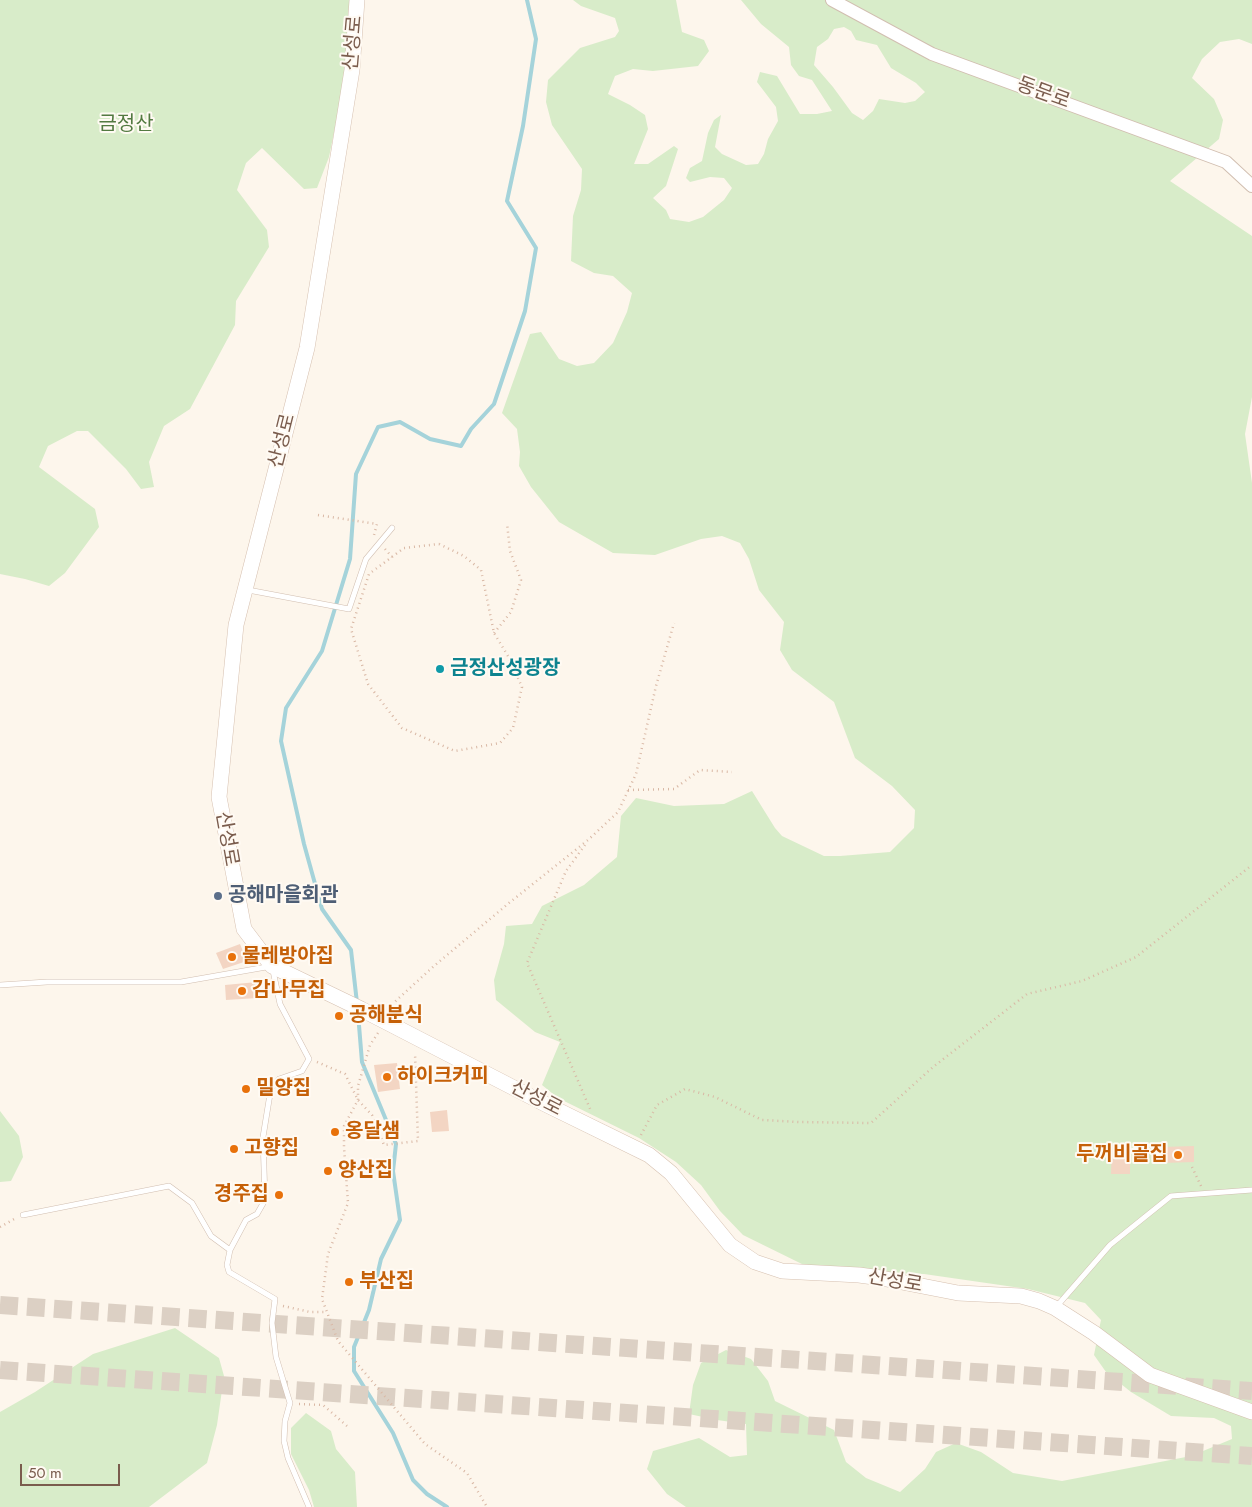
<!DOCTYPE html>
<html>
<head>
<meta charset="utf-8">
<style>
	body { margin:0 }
	#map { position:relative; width:1252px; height:1507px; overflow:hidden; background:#fdf6ec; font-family:Jost,sans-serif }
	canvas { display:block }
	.scale { position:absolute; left:20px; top:1464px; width:100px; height:22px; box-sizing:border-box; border:2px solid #7a5c4d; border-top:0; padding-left:6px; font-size:15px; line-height:18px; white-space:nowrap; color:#7a5c4d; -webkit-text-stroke:4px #fffaf3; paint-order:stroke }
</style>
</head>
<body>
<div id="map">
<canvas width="1252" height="1507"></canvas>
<div class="scale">50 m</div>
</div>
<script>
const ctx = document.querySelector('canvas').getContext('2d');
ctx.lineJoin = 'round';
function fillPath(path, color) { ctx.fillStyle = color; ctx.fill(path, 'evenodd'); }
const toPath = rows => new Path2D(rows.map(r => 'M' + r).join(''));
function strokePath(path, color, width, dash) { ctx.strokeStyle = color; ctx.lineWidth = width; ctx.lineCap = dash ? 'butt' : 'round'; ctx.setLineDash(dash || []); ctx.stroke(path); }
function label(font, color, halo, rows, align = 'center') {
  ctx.font = font + ' Jost,"Noto Sans KR",sans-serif'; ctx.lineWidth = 4; ctx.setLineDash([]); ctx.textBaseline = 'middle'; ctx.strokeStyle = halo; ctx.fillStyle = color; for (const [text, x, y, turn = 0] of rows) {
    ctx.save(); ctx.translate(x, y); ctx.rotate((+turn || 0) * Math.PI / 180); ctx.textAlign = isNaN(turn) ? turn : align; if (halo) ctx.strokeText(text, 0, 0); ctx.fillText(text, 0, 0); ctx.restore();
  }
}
fillPath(toPath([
	[0,0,352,0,347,69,329,157,317,188,304,189,262,148,246,163,237,190,267,230,269,247,236,301,235,325,190,409,164,426,149,462,154,487,141,489,126,469,88,431,77,431,48,446,39,467,95,509,99,527,65,573,49,586,25,579,0,574],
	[573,0,676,0,682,32,704,40,709,51,698,66,653,71,633,69,615,76,608,94,630,105,645,115,648,129,634,164,648,164,674,146,678,149,666,186,653,198,666,210,670,219,689,222,703,217,724,200,732,188,724,178,710,177,690,182,686,178,690,168,702,161,708,133,714,120,721,115,715,147,722,154,746,165,758,164,764,154,768,139,778,121,776,107,757,82,760,72,777,76,800,114,817,114,832,111,812,80,799,76,791,65,789,47,761,24,741,0,1252,0,1252,44,1239,39,1220,42,1202,59,1192,78,1214,99,1223,120,1219,139,1170,181,1252,236,1252,397,1245,434,1252,483,1252,1408,1148,1372,1098,1334,1101,1320,1085,1303,1028,1289,924,1274,856,1272,808,1267,743,1235,720,1211,701,1185,676,1162,639,1138,558,1098,542,1085,560,1042,535,1032,496,1000,494,980,504,944,506,926,532,924,542,906,584,885,617,857,621,816,636,798,674,806,724,804,752,791,775,828,782,836,824,856,840,856,890,852,914,828,915,810,892,786,855,758,834,702,792,670,780,650,784,622,759,590,749,559,740,543,722,536,701,539,655,555,613,553,559,522,531,487,519,466,520,452,517,429,502,413,530,334,541,332,559,359,577,366,594,363,613,343,627,312,632,293,613,276,594,273,571,261,573,216,581,190,582,169,552,125,546,102,548,80,580,48,615,37,619,31,615,18,581,6],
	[844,27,851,31,856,40,877,45,891,68,916,83,925,92,915,101,905,103,879,99,873,111,863,120,852,113,833,87,814,65,817,47,828,39,834,29],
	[0,1111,19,1136,23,1157,11,1181,0,1182],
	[175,1328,219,1358,224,1376,217,1425,207,1463,149,1507,0,1507,0,1412,35,1392,93,1354],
	[1097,1340,1142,1375,1252,1415,1252,1507,686,1507,667,1494,647,1469,653,1451,699,1438,730,1457,747,1455,746,1424,717,1420,689,1414,693,1385,701,1363,726,1350,751,1359,768,1381,775,1401,834,1430,846,1462,866,1478,900,1492,925,1469,936,1452,956,1443,981,1452,1013,1473,1062,1481,1191,1456,1232,1439,1231,1426,1214,1418,1171,1416,1131,1392,1106,1372,1094,1355],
	[306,1413,331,1431,336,1449,355,1472,357,1507,314,1507,309,1490,291,1454,291,1428]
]), '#d8ecc9');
strokePath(toPath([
	[357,1003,351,950,322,909,304,844,281,741,286,708,322,651,350,559,356,474,378,427,400,422,430,439,461,446,471,429,494,404,525,311,536,248,507,201,523,126,536,39,527,0],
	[358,1013,362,1062,396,1144,393,1171,400,1220,381,1259,369,1310,354,1347,354,1371,393,1433,413,1480,427,1494,447,1507]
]), '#a5d3da', 4);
fillPath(toPath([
	[240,944,247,961,223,969,216,953],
	[257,982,258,998,226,1000,225,985],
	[397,1063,400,1089,378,1092,374,1065],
	[447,1110,449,1131,432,1132,430,1112],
	[1112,1145,1130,1146,1130,1174,1111,1174],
	[1194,1146,1194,1162,1163,1163,1162,1147]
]), '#f3d5c3');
strokePath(toPath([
	[0,1305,1252,1391],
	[0,1370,1252,1456]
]), '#dcd0c4', 18, [18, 9]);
const service = toPath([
	[248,590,349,609,366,559,392,528],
	[0,985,47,982,181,982,272,966,280,1004,309,1059,302,1071,279,1079,271,1088,263,1137,265,1200,257,1214,246,1220,230,1250,211,1236,192,1203,169,1186,23,1215],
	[230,1250,227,1265,229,1272,275,1299,272,1323,276,1357,290,1403,285,1421,284,1441,288,1458,309,1507],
	[1057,1306,1110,1245,1171,1196,1252,1190]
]);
const tertiary = toPath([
	[832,0,932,54,1226,162,1252,186]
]);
const secondary = toPath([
	[357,0,352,70,307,348,236,625,219,797,244,929,272,966,361,1009,545,1104,649,1155,671,1173,730,1245,755,1262,782,1271,859,1275,881,1278,958,1293,1021,1296,1039,1301,1055,1308,1094,1333,1150,1375,1252,1412]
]);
strokePath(service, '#d1beb0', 6);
strokePath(tertiary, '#d1beb0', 14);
strokePath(secondary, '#d6c0b0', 16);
strokePath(toPath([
	[318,515,377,524,374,535],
	[439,544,464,556,481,570,494,633,508,656,522,687,513,728,500,743,455,751,402,728,368,684,351,629,369,574,404,548,439,544],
	[385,549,392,557],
	[494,633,511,612,521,580,510,551,507,523],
	[628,790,674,789,700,770,732,772],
	[585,845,566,871,527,963,591,1111],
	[388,1008,434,966,509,903,588,840,618,812,636,774,656,686,674,623],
	[378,1033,370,1045,358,1086,358,1100,344,1126,344,1147,348,1203,328,1254,322,1299,338,1341,425,1444,467,1473,487,1507],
	[317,1062,345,1074,358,1100,372,1115,384,1145,418,1141,415,1053],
	[641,1135,657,1105,685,1089,715,1097,762,1120,799,1122,871,1123,933,1067,1027,994,1082,981,1136,957,1252,865],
	[1192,1167,1201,1186],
	[0,1227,16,1218],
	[283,1306,310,1312,327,1312],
	[299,1404,323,1405,347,1426]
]), '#d9b8a5', 2.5, [1, 4]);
strokePath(service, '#fff', 5);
strokePath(tertiary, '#fff', 12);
strokePath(secondary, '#fff', 15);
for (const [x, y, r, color] of [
	[440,669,5,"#0f9aa8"],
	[218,896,5,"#5c6f8a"],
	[232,957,5,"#e8710a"],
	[242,991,5,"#e8710a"],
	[339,1016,5,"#e8710a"],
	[387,1077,5,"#e8710a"],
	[246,1089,5,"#e8710a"],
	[335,1132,5,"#e8710a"],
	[234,1149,5,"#e8710a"],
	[1178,1155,5,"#e8710a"],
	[328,1171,5,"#e8710a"],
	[279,1195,5,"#e8710a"],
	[349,1282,5,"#e8710a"]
]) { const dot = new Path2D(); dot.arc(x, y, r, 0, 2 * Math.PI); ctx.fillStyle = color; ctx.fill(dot); strokePath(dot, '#fffaf3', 2); }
label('20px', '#7a5c4d', '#fffaf3', [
	["산성로",354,43,-85],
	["동문로",1043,94,20],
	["산성로",283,441,-76],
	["산성로",226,839,80],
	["산성로",536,1099,27],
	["산성로",895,1282,10]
]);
label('20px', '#537a41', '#fffaf3', [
	["금정산",126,125]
]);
label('bold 20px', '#0d838f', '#fffaf3', [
	["금정산성광장",450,669]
], 'left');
label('bold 20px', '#4e5e75', '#fffaf3', [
	["공해마을회관",228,896]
], 'left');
label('bold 20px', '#c56008', '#fffaf3', [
	["물레방아집",242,957],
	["감나무집",252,991],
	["공해분식",349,1016],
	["하이크커피",397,1077],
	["밀양집",256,1089],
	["옹달샘",345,1132],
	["고향집",244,1149],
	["두꺼비골집",1168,1155,"right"],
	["양산집",338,1171],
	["경주집",269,1195,"right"],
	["부산집",359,1282]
], 'left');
</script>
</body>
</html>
